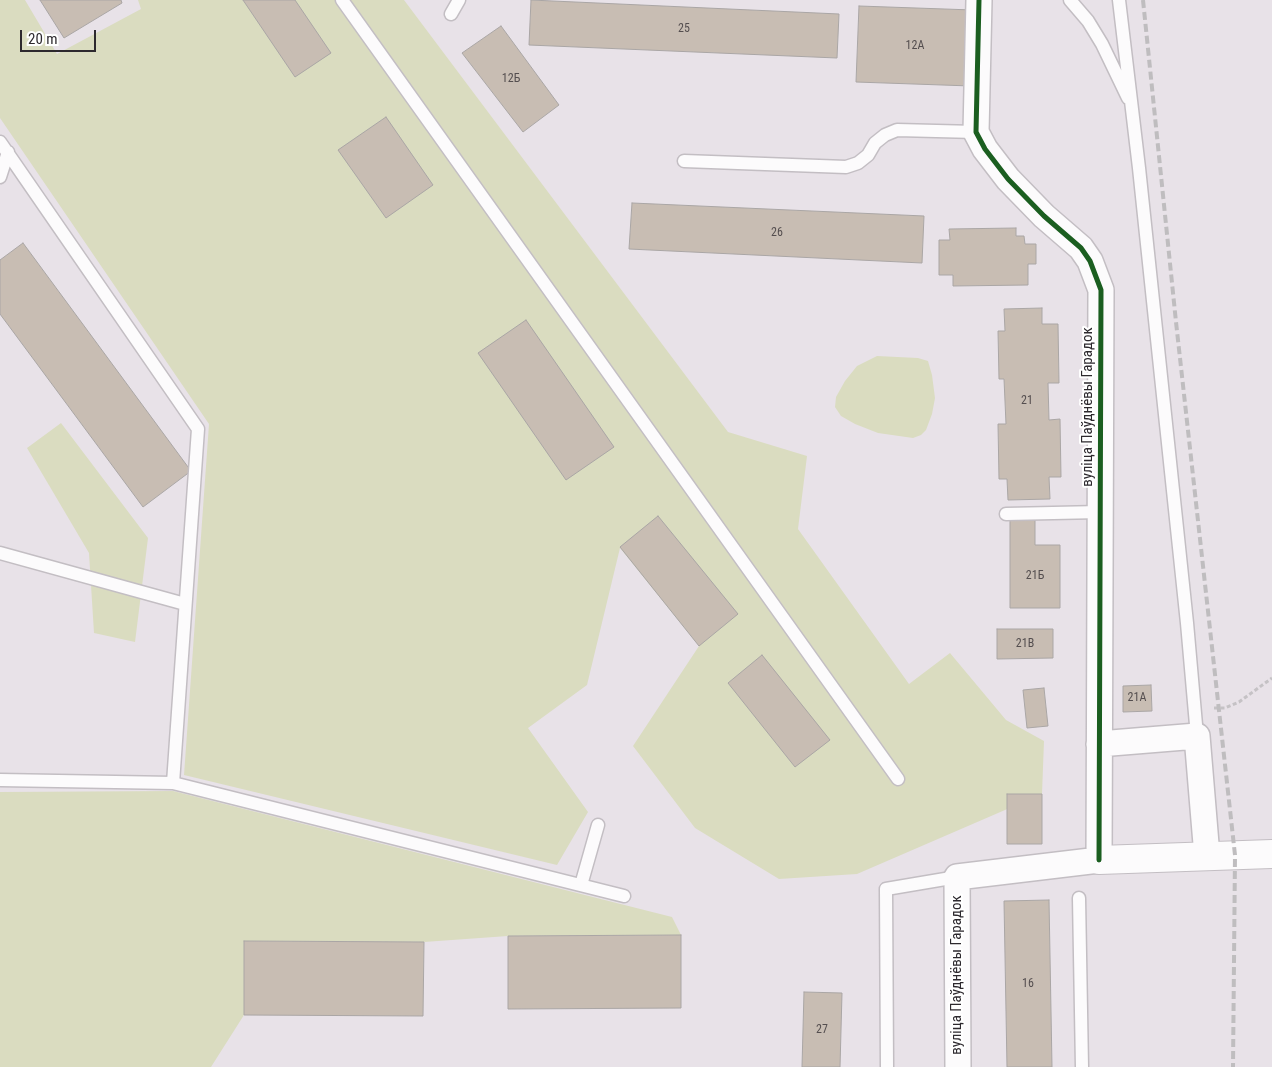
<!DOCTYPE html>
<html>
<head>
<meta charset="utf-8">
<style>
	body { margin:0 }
	#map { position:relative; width:1272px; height:1067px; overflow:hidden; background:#e8e2e8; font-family:"Roboto Condensed",sans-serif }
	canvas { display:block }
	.scale { position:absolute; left:20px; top:30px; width:76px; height:22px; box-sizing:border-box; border:2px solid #2d292e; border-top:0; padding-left:6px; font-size:15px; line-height:18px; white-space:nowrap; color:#2d292e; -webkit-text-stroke:4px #fff; paint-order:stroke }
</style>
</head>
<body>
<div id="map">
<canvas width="1272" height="1067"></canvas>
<div class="scale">20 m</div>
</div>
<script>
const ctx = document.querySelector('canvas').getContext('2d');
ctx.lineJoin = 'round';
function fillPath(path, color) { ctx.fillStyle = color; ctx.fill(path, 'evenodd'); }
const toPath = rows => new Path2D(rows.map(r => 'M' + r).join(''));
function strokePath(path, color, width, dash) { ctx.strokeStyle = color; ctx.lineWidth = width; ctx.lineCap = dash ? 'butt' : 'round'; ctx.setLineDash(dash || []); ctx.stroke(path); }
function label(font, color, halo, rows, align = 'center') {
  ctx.font = font + ' "Roboto Condensed",sans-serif'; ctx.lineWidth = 4; ctx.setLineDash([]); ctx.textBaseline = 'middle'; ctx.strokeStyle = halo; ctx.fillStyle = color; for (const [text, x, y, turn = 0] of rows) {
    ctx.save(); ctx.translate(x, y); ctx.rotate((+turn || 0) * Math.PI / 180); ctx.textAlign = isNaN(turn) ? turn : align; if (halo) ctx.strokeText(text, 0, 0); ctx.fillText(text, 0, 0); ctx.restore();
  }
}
fillPath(toPath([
	[0,0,25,0,57,54,141,9,138,0,404,0,728,432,807,456,798,529,909,684,950,653,1006,720,1044,741,1042,794,857,874,779,879,695,828,633,746,699,646,620,548,587,685,528,728,588,812,557,865,184,775,209,424,0,118],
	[877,356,918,358,928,361,932,375,935,398,932,414,926,430,921,435,913,438,878,433,855,424,841,416,835,407,836,397,845,381,857,366],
	[61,423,148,538,135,642,94,633,89,553,27,448],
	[173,791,672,917,681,935,508,936,424,942,244,941,244,1015,211,1067,0,1067,0,792]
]), '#dadcc0');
const building = toPath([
	[40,0,121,0,122,3,64,38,40,0],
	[243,0,295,0,331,53,295,77,243,0],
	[531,0,839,14,837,58,529,45,531,0],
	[859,6,973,10,971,86,856,82,859,6],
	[501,26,559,105,523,132,462,53,501,26],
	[386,117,433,185,386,218,338,150,386,117],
	[632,203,924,216,922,263,629,249,632,203],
	[1016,228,1016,236,1024,236,1025,244,1036,244,1036,264,1028,264,1028,285,953,286,953,275,939,275,939,240,950,240,949,229,1016,228],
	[23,243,191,471,143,507,0,314,0,260,23,243],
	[1042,308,1042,324,1058,324,1059,383,1048,383,1049,420,1060,419,1061,477,1049,477,1050,499,1008,500,1007,479,999,479,998,424,1006,424,1004,379,999,379,998,331,1005,331,1004,309,1042,308],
	[526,320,614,447,566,480,478,353,526,320],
	[658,516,738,614,699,646,620,547,658,516],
	[1010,518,1035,518,1035,545,1060,545,1060,608,1010,608,1010,518],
	[997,629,1053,629,1053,658,997,659,997,629],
	[762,655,830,740,795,767,728,683,762,655],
	[1151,685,1152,711,1123,712,1123,686,1151,685],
	[1044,688,1048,726,1027,728,1023,690,1044,688],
	[1007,794,1042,794,1042,844,1007,844,1007,794],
	[1049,900,1052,1067,1007,1067,1004,901,1049,900],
	[681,935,681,1008,508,1009,508,936,681,935],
	[244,941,424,942,423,1016,244,1015,244,941],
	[804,992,842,993,840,1067,802,1067,804,992]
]);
fillPath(building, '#c8bdb3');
strokePath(building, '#aaa6a5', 1);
const service = toPath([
	[342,0,898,779],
	[1070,0,1088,21,1102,44,1128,98],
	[1119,0,1139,168,1187,623,1197,736],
	[451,14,459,0],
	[0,142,198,429,173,783],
	[684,161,846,167,858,163,868,155,875,143,885,135,897,130,976,132],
	[0,177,8,152],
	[1006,514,1100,512],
	[0,553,185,604],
	[0,780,173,783,624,896],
	[581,885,598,825],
	[1079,898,1082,1067],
	[887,1067,886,889,957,877]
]);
const minor = toPath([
	[1099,744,1197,736,1207,856],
	[958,1067,957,877,1099,860,1101,290,1090,261,1081,248,1044,216,1008,179,985,149,976,132,979,0]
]);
const tertiary = toPath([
	[1099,860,1272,854]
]);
strokePath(service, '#c3bec3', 15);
strokePath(minor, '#c3bec3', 28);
strokePath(tertiary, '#c3bec3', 30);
strokePath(toPath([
	[1214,708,1225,708,1239,702,1272,678]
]), '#c5c2c5', 3, [4, 2.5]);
strokePath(service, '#fcfbfc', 12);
strokePath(minor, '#fcfbfc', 25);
strokePath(tertiary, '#fcfbfc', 28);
strokePath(toPath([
	[1143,0,1176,322,1235,855,1233,1067]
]), '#bfbdbf', 4, [8, 4]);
strokePath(toPath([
	[979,0,976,132,985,149,1008,179,1044,216,1081,248,1090,261,1101,290,1099,860]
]), '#1b5e20', 5);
label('12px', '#544e4f', null, [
	["25",684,29],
	["12А",915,46],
	["12Б",511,79],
	["26",777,233],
	["21",1027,401],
	["21Б",1035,576],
	["21В",1025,644],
	["21А",1137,698],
	["16",1028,984],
	["27",822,1030]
]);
label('15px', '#2d292e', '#fff', [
	["вуліца Паўднёвы Гарадок",1088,407,-90],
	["вуліца Паўднёвы Гарадок",957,975,-90]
]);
</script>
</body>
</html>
